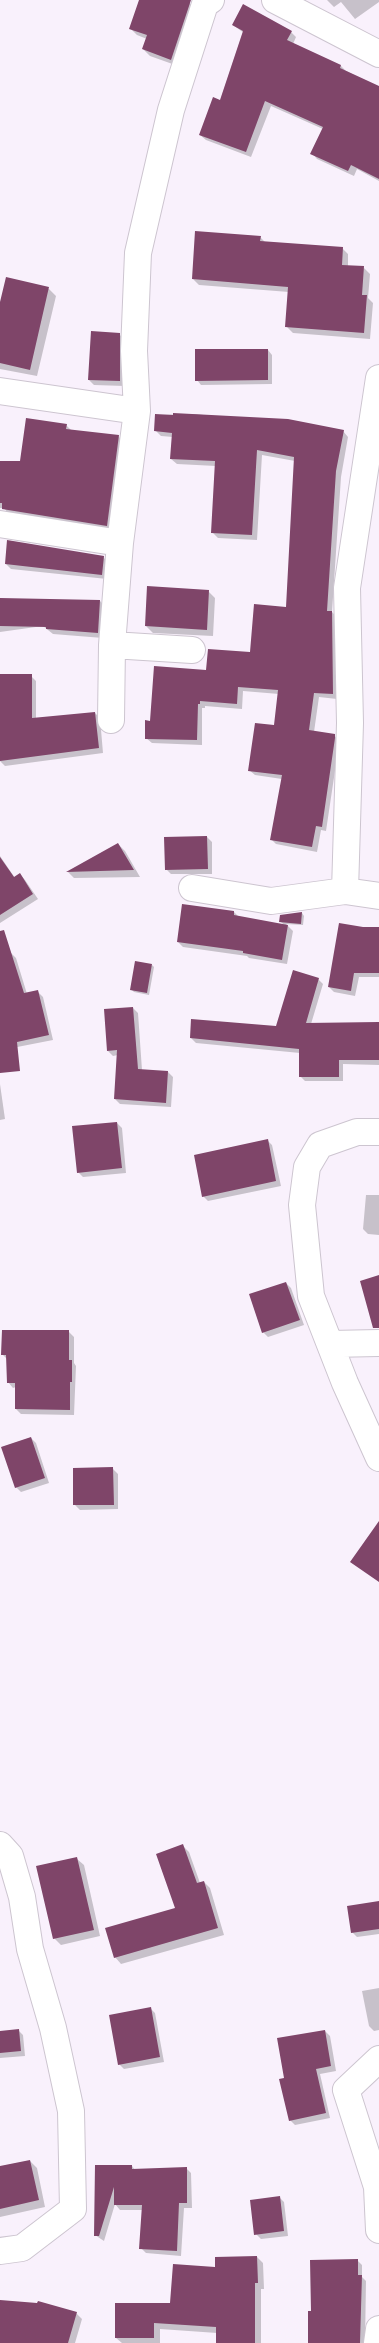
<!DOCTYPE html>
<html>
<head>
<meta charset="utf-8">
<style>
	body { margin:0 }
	canvas { display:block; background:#f9f1fc }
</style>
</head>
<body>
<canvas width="379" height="2343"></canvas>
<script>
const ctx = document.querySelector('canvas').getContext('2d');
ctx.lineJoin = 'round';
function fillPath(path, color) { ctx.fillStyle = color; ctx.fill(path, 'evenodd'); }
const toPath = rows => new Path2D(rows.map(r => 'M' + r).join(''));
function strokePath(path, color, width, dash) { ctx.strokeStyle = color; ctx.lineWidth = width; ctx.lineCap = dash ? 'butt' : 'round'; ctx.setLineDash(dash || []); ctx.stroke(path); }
fillPath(toPath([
	[140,0,180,0,189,3,196,10,178,66,150,56,143,49,147,39,137,35,130,28],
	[327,0,379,0,379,2,355,19,341,2,334,7],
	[233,25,291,32,296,37,293,44,341,66,346,71,379,88,379,181,357,169,354,176,317,159,312,153,323,129,271,106,251,157,206,140,200,135,221,101,244,33],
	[260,237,266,243,342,248,348,254,348,266,363,267,370,274,368,298,373,303,370,339,293,333,287,327,289,292,199,285,193,279],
	[7,279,49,289,56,296,37,376,0,369,0,307],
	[119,334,124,339,125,386,94,385,89,380],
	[268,350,272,355,272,384,201,385,197,380],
	[195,414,343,431,348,437,341,477,332,612,337,617,337,699,319,697,314,732,334,735,339,741,339,744,326,831,321,830,317,852,276,844,271,839,282,779,255,775,249,770,275,727,279,694,243,691,242,709,205,706,205,708,202,708,202,745,152,743,146,738,207,671,251,653,287,608,295,461,262,455,257,540,218,538,213,533,216,466,177,464,171,459,173,437,161,436,156,431,157,415],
	[66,425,72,431,118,436,124,442,112,531,9,514,4,508,0,508,0,462,21,462],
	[103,557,108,562,107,579,11,569,6,564],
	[208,591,215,598,213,636,153,633,146,626],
	[0,599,100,601,106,607,103,638,53,634,43,626,0,632],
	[0,676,31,676,36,681,36,719,95,713,100,718,103,753,5,766,0,761],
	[207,837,212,842,212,874,171,874,166,869],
	[118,844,125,851,140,877,74,878,68,872],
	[0,856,15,878,20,874,25,880,38,899,0,923],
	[234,912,239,917,284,925,281,922,302,913,304,916,303,925,286,924,293,931,287,964,249,958,247,956,183,947,178,942],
	[363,929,379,929,379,977,359,977,355,996,334,992,329,987],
	[11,953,16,958,27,994,38,992,43,997,53,1040,7,1049,0,1043,0,956],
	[152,965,154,967,149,995,134,992,132,990],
	[318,979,323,984,311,1024,379,1024,379,1065,343,1064,343,1081,305,1081,300,1076,300,1053,196,1043,191,1038,277,1028],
	[133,1008,138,1013,142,1070,168,1072,173,1077,171,1107,120,1104,115,1099,118,1055,113,1056,108,1051],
	[0,1084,5,1119,0,1120],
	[117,1123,122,1128,126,1173,83,1177,78,1172],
	[267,1140,272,1145,281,1186,208,1201,203,1196],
	[366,1195,379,1195,379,1235,368,1234,363,1229],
	[286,1283,291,1288,304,1325,268,1337,263,1332],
	[69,1332,74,1337,74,1363,76,1366,74,1415,21,1414,16,1409,16,1387,13,1388,8,1382,7,1359,3,1355],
	[31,1438,36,1443,49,1483,21,1492,16,1487],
	[113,1469,118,1474,118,1509,80,1510,75,1505],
	[183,1846,189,1852,200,1883,204,1882,210,1888,224,1935,121,1964,115,1957,177,1909],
	[77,1859,84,1865,100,1936,61,1945,54,1938],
	[379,1903,379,1934,357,1937,352,1932],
	[379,1988,379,2030,374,2031,369,2026,362,1991],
	[150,2008,155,2013,164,2062,124,2069,119,2064],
	[18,2030,23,2035,25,2056,0,2058,0,2032],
	[325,2031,330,2036,336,2071,320,2074,330,2118,295,2125,290,2120,285,2079],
	[30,2161,37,2168,45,2207,0,2217,0,2168],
	[96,2166,132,2166,135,2170,186,2168,191,2173,192,2208,184,2208,181,2256,146,2253,141,2248,143,2210,120,2210,115,2204,104,2241,95,2235],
	[279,2197,284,2202,288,2236,261,2239,256,2234],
	[257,2257,263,2263,264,2289,261,2289,261,2343,217,2343,217,2333,160,2329,160,2343,122,2343,116,2338,171,2304,217,2268],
	[357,2260,362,2265,362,2277,366,2281,365,2343,309,2343],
	[0,2301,76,2313,82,2319,75,2343,0,2343]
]), '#0003');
fillPath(toPath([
	[139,0,191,0,171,60,142,49,147,35,129,29],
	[243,4,292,31,287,40,341,65,340,68,379,86,379,179,351,165,348,171,310,154,323,127,265,101,246,152,199,135,213,97,220,100,243,31,232,25],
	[195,231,261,236,260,241,343,247,342,265,364,266,362,295,367,295,364,333,285,327,288,287,192,279],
	[6,277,49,287,30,370,0,363,0,302],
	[91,331,120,333,120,381,88,380],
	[195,349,268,349,268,380,195,381],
	[173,413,288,419,344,430,336,471,327,611,332,611,333,694,314,693,309,730,335,734,335,738,322,827,316,826,312,847,270,840,282,775,248,771,255,723,274,725,278,690,238,687,237,704,200,701,200,704,198,704,197,740,145,739,145,720,150,721,154,666,206,670,208,649,250,652,254,604,286,607,294,457,257,450,252,535,211,533,215,461,170,459,172,433,154,431,155,414,173,415],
	[26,418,67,424,66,429,119,435,107,526,2,509,2,503,0,503,0,461,20,461],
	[7,540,104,556,102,575,5,564],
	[147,586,209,590,207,630,145,626],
	[0,598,100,600,98,633,46,629,46,627,0,626],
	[0,674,32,674,32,718,95,712,99,748,0,761],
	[207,836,208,869,165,870,164,837],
	[118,843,134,870,66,872],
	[0,857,14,877,20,873,33,894,0,915],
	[182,904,234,911,234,915,288,925,282,960,243,953,243,951,177,942],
	[302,912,301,924,279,922,280,915],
	[339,923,363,927,379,927,379,973,354,973,351,991,328,987],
	[4,930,24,993,38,990,49,1035,17,1042,20,1071,0,1073,0,931],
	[135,961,152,964,147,993,130,990],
	[293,970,319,978,306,1023,379,1022,379,1060,339,1060,339,1077,299,1077,299,1049,190,1038,191,1019,276,1026],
	[133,1007,138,1069,168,1071,166,1103,114,1099,117,1050,107,1051,104,1009],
	[117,1122,122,1168,77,1173,72,1126],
	[268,1139,276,1181,202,1197,194,1155],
	[379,1275,379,1328,373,1328,360,1281],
	[286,1282,300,1320,262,1333,249,1294],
	[2,1330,69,1330,69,1360,72,1360,72,1382,70,1382,70,1410,15,1409,15,1383,7,1383,6,1355,1,1355],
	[31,1437,45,1478,15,1488,1,1447],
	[113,1467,114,1505,73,1505,73,1468],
	[379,1521,379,1582,350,1562],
	[183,1844,197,1883,204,1881,218,1928,114,1958,105,1928,175,1908,156,1854],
	[77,1857,94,1930,53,1939,36,1866],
	[379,1901,379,1929,351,1933,347,1906],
	[151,2007,160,2057,118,2065,109,2015],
	[19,2029,21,2051,0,2053,0,2031],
	[325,2030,331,2066,316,2069,326,2113,289,2121,279,2079,284,2078,277,2038],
	[30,2160,39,2200,0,2209,0,2166],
	[95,2165,132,2165,132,2169,187,2167,187,2203,179,2203,177,2251,139,2249,142,2205,114,2205,114,2187,99,2236,94,2236],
	[280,2196,284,2231,254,2235,250,2200],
	[257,2256,258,2283,255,2283,255,2343,216,2343,216,2327,154,2323,154,2338,115,2338,115,2303,170,2303,173,2264,215,2267,215,2257],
	[358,2259,358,2275,362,2275,360,2343,308,2343,308,2311,311,2311,310,2260],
	[0,2300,37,2303,38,2301,77,2312,68,2343,0,2343]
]), '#7f4569');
const street = toPath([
	[275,0,379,54],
	[0,391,137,411,134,351,138,253,171,110,205,4,211,0],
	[0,524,120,543],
	[112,645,192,650],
	[111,720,112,645,120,543,137,411],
	[192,888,271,901,345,891,379,896],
	[345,891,350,723,347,588,379,378],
	[379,1132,357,1132,320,1145,307,1167,302,1205,311,1296,345,1383,379,1458],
	[330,1344,379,1343],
	[0,1845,10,1856,22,1897,30,1949,53,2028,71,2111,73,2209,22,2248,0,2251],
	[379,2059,346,2090,377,2187,379,2230],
	[377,2343,379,2329]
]);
strokePath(street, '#cdc5d0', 28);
strokePath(street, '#fff', 26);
</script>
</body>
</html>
